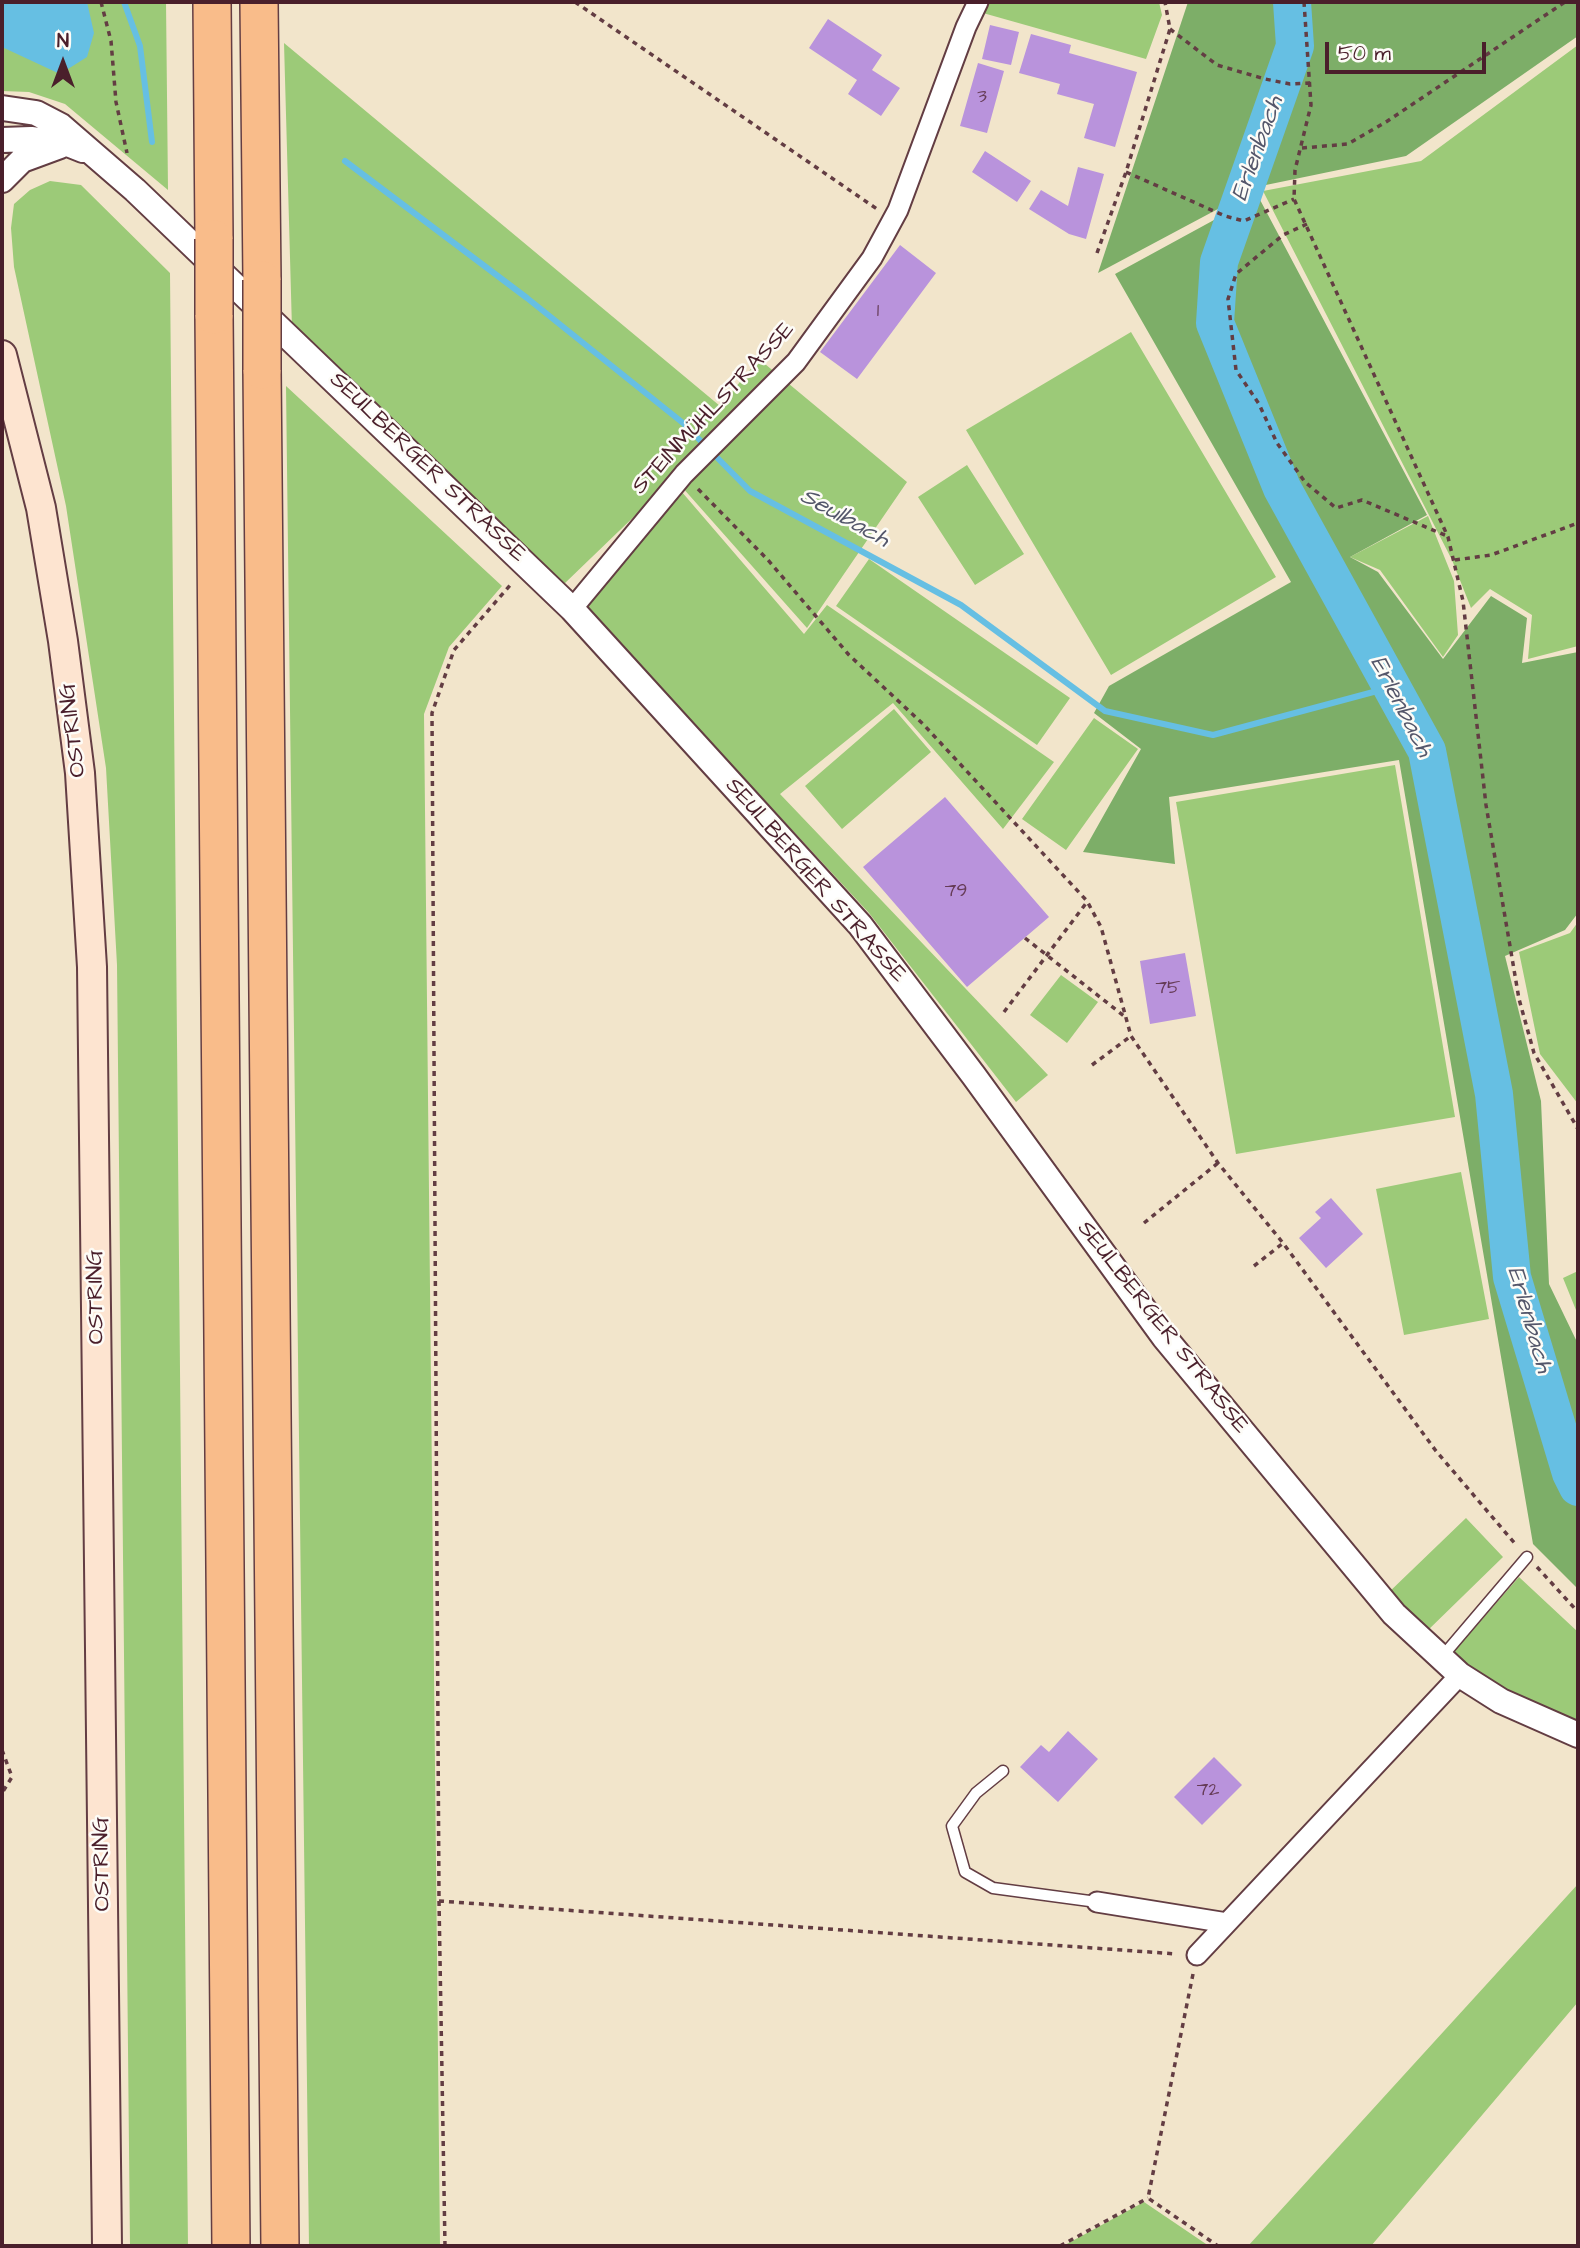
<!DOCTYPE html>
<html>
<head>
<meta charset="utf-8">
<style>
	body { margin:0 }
	#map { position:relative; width:1580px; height:2248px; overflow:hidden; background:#f2e5cb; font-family:"Architects Daughter",sans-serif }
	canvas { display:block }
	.frame { position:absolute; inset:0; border:4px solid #4a1f2b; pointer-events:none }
	.north { position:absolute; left:28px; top:28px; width:70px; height:70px; -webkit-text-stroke:5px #fdfcf7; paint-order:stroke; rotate:0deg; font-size:19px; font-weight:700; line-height:28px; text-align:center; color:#4a1f2b }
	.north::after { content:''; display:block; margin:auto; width:24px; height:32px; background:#4a1f2b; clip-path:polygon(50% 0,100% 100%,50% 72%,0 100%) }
	.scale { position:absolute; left:1325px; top:42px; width:161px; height:32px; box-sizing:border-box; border:4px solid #4a1f2b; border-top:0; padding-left:9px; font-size:21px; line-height:24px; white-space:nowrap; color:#4a1f2b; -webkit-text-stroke:5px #fdfcf7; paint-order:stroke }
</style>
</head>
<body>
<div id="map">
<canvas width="1580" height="2248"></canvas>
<div class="frame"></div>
<div class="north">N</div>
<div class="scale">50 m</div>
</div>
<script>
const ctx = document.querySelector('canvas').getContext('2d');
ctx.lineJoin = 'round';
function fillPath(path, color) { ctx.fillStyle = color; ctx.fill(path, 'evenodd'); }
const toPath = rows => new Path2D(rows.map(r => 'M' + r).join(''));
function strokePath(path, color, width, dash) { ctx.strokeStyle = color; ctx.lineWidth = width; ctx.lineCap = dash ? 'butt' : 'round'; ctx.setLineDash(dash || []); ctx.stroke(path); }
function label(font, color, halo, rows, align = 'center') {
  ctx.font = font + ' "Architects Daughter",sans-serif'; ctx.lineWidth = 5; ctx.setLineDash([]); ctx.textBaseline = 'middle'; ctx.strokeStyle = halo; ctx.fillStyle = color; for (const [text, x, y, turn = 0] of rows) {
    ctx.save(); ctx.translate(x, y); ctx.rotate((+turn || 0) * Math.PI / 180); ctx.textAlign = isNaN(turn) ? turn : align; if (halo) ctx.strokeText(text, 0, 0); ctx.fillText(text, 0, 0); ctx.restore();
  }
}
fillPath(toPath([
	[2,2,166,2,168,190,65,104,29,92,2,91],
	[986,2,1159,2,1162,15,1146,59,983,13],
	[284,43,720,406,759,359,907,482,807,628,674,478,564,584,292,329],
	[1578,45,1578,646,1528,659,1532,615,1490,589,1471,608,1452,560,1263,191,1421,161],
	[50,181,81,185,170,273,188,2246,130,2246,117,965,106,768,66,506,14,267,11,228,14,204,30,190],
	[1131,332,1276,577,1111,675,966,430],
	[286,386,502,586,449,647,424,714,440,2246,309,2246],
	[967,465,1024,554,975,585,918,497],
	[675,484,804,634,827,605,1054,762,1003,829,893,703,780,794,1048,1075,1016,1102,869,913,583,604],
	[1428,516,1454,581,1458,635,1443,657,1380,570,1350,557],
	[869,559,1070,698,1037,745,836,606],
	[894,709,931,752,842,829,805,786],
	[1094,718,1138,749,1066,850,1022,819],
	[1395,765,1455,1117,1236,1154,1176,802],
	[1578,922,1578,1104,1540,1054,1519,952,1570,933],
	[1061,975,1098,1002,1067,1043,1030,1015],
	[1461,1172,1489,1319,1404,1335,1376,1189],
	[1578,1271,1578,1315,1563,1278],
	[1466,1518,1503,1557,1423,1635,1385,1596],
	[1519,1577,1578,1632,1578,1747,1497,1712,1437,1671],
	[1578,1884,1578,2002,1371,2246,1248,2246],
	[1144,2202,1209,2246,1063,2246]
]), '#9cca78');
fillPath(toPath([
	[1188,2,1578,2,1578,36,1406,156,1261,186,1098,273],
	[1258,196,1427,515,1350,557,1378,572,1443,659,1491,596,1527,618,1522,663,1578,652,1578,913,1565,930,1505,956,1541,1101,1549,1284,1578,1344,1578,1589,1533,1544,1399,760,1169,797,1175,864,1083,852,1141,749,1094,713,1109,686,1291,582,1115,274]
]), '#7dae68');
fillPath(toPath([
	[2,2,87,2,94,33,87,57,60,74,2,47]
]), '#66bfe3');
strokePath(toPath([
	[124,2,140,46,152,142],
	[345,161,527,298,683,423,750,491,961,605,1105,711,1213,735,1392,687]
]), '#66bfe3', 6);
strokePath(toPath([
	[1292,2,1295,46,1219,262,1215,323,1282,488,1427,751,1494,1094,1512,1277,1571,1473,1578,1487]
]), '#66bfe3', 38);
fillPath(toPath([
	[828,19,882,55,872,70,900,88,881,116,848,94,857,80,809,48],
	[990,25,1019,32,1011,65,982,59],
	[1031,34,1071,45,1069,53,1137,72,1115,147,1084,138,1094,104,1057,94,1060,84,1019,73],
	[978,63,1004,71,987,133,960,126],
	[985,151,1031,181,1017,202,972,172],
	[1078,167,1104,174,1086,239,1069,234,1029,209,1041,190,1068,206],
	[900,245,936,273,857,379,820,352],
	[945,797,1049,917,967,987,863,867],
	[1185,953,1196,1016,1150,1024,1140,961],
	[1331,1198,1363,1234,1326,1268,1299,1238,1321,1218,1315,1212],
	[1068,1731,1098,1759,1058,1802,1020,1767,1041,1745,1049,1752],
	[1214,1757,1242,1785,1202,1825,1174,1797]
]), '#b993dc');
const service = toPath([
	[1441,1658,1527,1557],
	[1003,1771,976,1793,952,1826,965,1872,993,1888,1097,1902]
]);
const minor = toPath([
	[572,609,684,474,796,362,872,258,898,210,966,27,978,2],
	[1097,1902,1227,1923],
	[1197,1955,1460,1675]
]);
const tertiary = toPath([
	[2,108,36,113,61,126,135,190,572,609,860,925,974,1076,1164,1337,1394,1614,1460,1675,1501,1701,1578,1735],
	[2,140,31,139,68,144,83,150],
	[2,180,22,160,60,146]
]);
const secondary = toPath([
	[2,355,41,508,63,641,80,773,92,967,107,2246]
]);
const motorway = toPath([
	[212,2,214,239],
	[259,2,262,280],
	[214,315,231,2246],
	[262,370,280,2246]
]);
strokePath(service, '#633d43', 13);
strokePath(minor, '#633d43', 23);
strokePath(tertiary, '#633d43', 28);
strokePath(secondary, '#633d43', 32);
strokePath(motorway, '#633d43', 40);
strokePath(toPath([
	[101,2,111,41,116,102,127,153],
	[575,2,877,209],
	[1304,2,1311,105,1295,170,1294,199,1448,537,1463,601,1486,805,1519,999,1534,1053,1578,1129],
	[1170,29,1217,65,1265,79,1290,84,1310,83],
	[1302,148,1348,144,1386,122,1565,2],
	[1126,172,1225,216,1244,221,1294,199],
	[1307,224,1283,235,1236,274,1228,299,1236,370,1259,404,1277,443,1305,482,1336,508,1362,500,1447,536],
	[1097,253,1126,172,1170,29,1165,2],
	[698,489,768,560,849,655,923,724,1087,901,1101,927,1131,1036,1218,1163,1283,1243,1436,1451,1517,1546],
	[1455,560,1491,555,1578,523],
	[1025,938,1124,1016],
	[1004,1012,1087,902],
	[1092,1065,1131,1036],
	[1144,1223,1218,1163],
	[1254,1266,1282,1244],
	[1537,1567,1578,1612],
	[2,1750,12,1777,2,1793],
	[439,1901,1177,1954],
	[1193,1974,1148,2198,1218,2246],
	[445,2246,439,1901,432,713,454,650,512,583],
	[1060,2246,1148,2198]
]), '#633d43', 3.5, [5, 5]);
strokePath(service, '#fff', 10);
strokePath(minor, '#fff', 19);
strokePath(tertiary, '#fff', 24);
strokePath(secondary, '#fde4d0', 28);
strokePath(motorway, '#f9bc8a', 37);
const motorwayBridge = toPath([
	[214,239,214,315],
	[262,280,262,370]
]);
strokePath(motorwayBridge, '#633d43', 40, []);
strokePath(motorwayBridge, '#f9bc8a', 37);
label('19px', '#663c57', null, [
	["3",982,98],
	["1",878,312],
	["79",956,892],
	["75",1168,989],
	["72",1208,1791]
]);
label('23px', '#4a1f2b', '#fdfcf7', [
	["STEINMÜHLSTRASSE",714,409,-47],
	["SEULBERGER STRASSE",427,468,44],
	["OSTRING",74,730,-97],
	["SEULBERGER STRASSE",815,881,49],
	["OSTRING",97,1297,-91],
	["SEULBERGER STRASSE",1162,1328,52],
	["OSTRING",103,1864,-91]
]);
label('italic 24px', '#54576b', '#fdfcf7', [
	["Erlenbach",1259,149,-70],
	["Seulbach",844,519,29],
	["Erlenbach",1400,707,63],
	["Erlenbach",1528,1320,74]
]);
</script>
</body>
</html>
